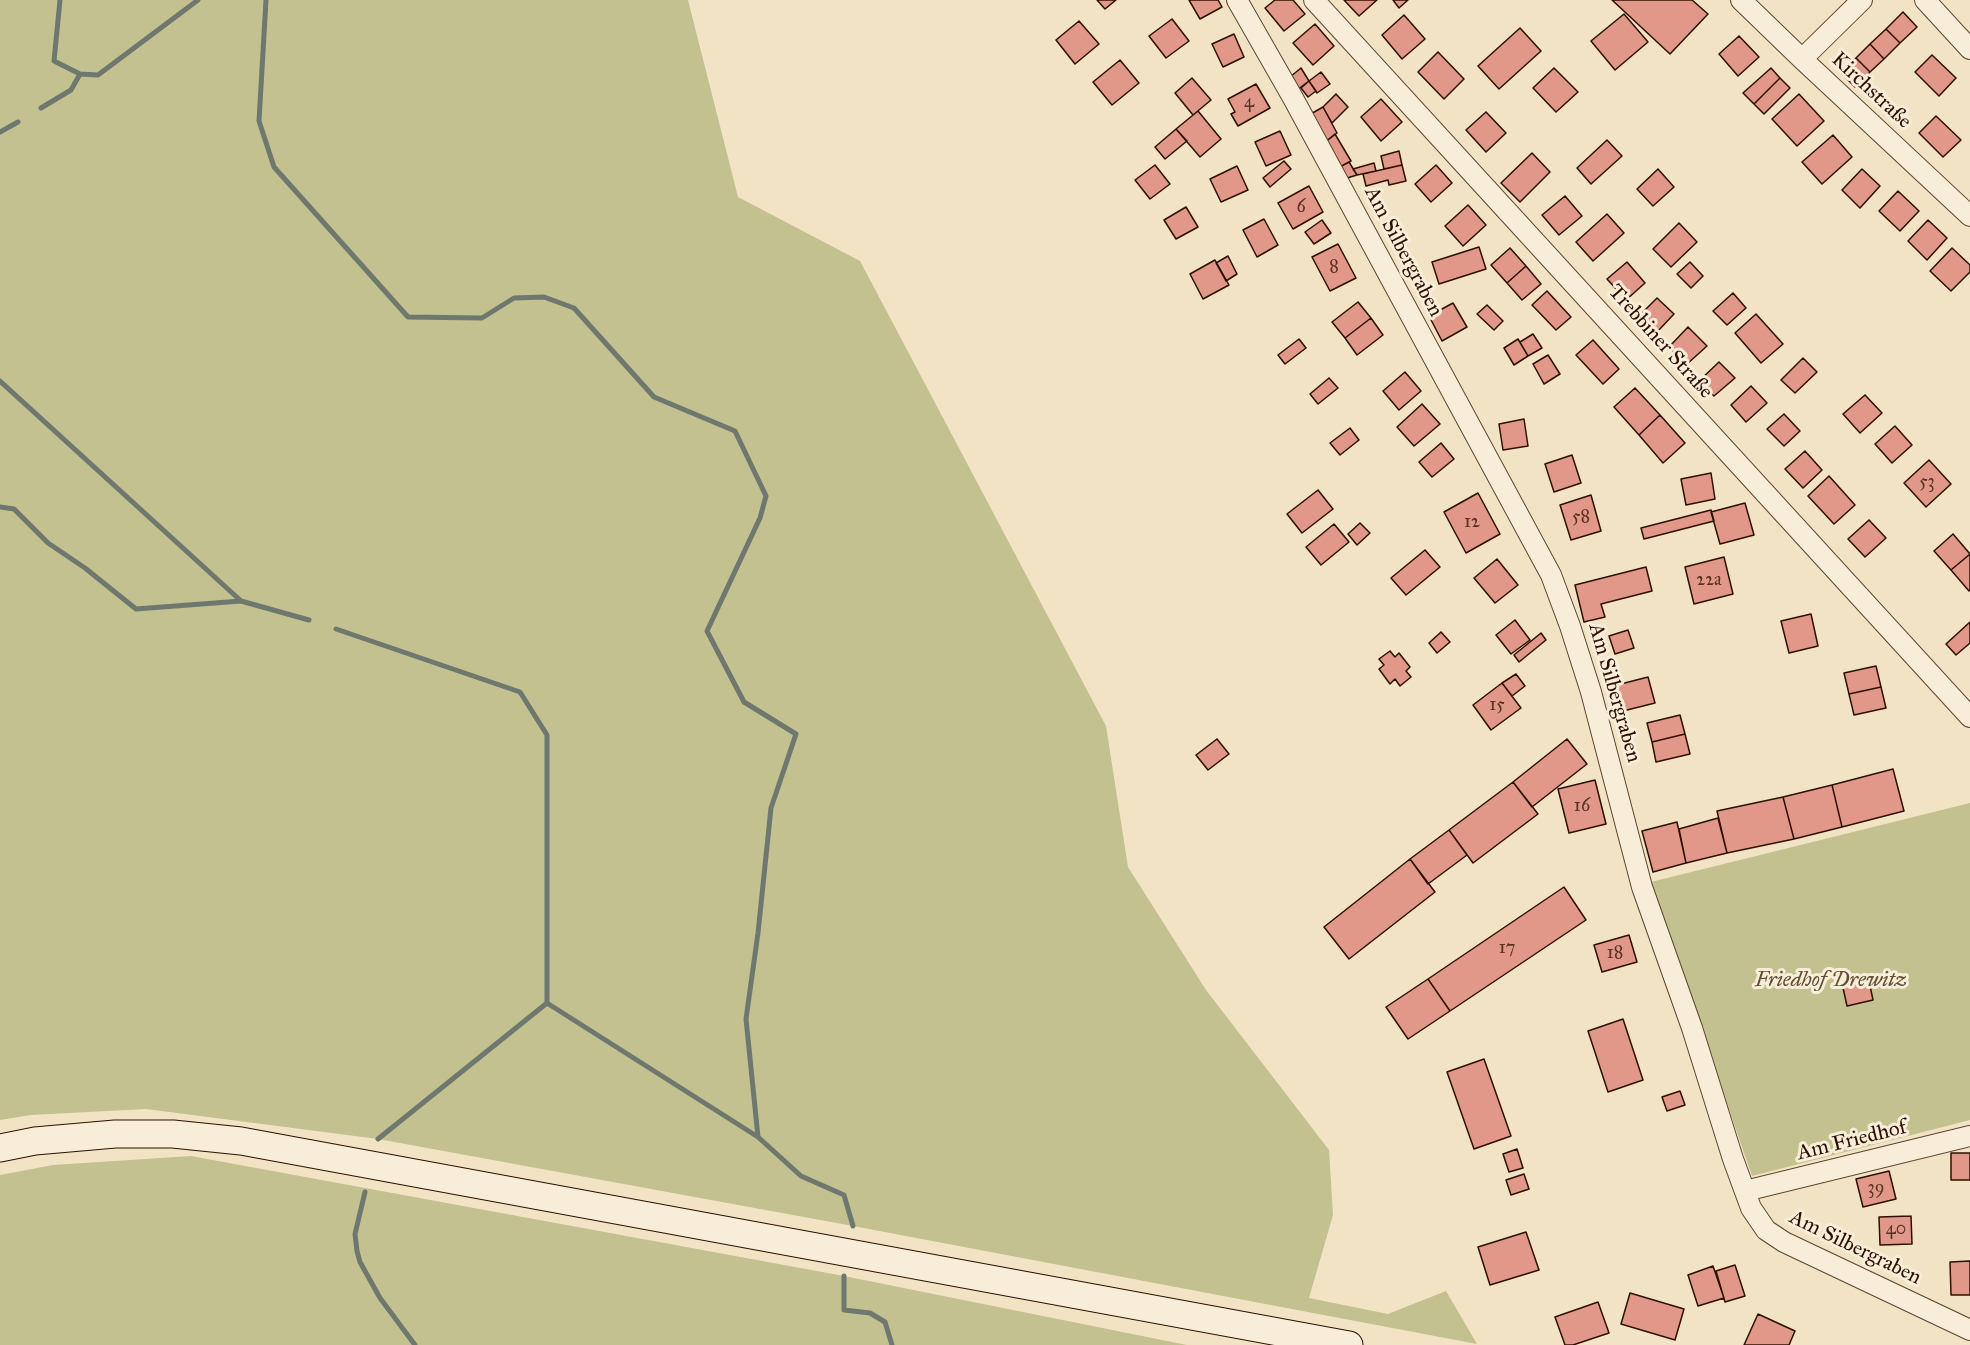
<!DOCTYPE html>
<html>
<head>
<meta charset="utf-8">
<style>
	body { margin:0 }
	canvas { display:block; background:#f2e3c4 }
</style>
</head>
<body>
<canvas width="1970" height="1345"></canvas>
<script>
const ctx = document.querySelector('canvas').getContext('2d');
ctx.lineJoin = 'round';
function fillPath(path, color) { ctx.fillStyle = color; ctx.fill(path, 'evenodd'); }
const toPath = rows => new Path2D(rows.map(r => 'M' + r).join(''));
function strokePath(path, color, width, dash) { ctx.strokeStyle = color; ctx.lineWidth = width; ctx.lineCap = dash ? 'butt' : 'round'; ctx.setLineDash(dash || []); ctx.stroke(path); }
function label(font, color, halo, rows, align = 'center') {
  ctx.font = font + ' "IM FELL Great Primer",serif'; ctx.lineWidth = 6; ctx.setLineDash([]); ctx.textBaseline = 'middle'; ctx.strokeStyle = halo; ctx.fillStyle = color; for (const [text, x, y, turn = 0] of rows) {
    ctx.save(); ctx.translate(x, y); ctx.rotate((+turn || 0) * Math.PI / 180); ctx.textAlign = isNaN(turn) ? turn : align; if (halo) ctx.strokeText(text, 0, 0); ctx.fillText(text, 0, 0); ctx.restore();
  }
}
fillPath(toPath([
	[0,0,688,0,738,197,860,261,1106,726,1128,867,1206,990,1329,1150,1333,1215,1309,1298,1388,1314,1446,1291,1477,1344,853,1226,378,1139,146,1109,31,1115,0,1120],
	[1970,803,1970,1120,1752,1176,1651,882],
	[191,1156,844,1276,1187,1345,0,1345,0,1175,53,1165]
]), '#c3c18f');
strokePath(toPath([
	[60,0,54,61,80,74,98,75,198,0],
	[266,0,259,121,274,167,408,317,482,318,514,298,544,297,574,308,654,397,735,431,766,496,760,518,707,631,744,702,796,734,771,808,758,933,746,1019,758,1137,801,1176,844,1195,853,1226],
	[41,108,71,90,80,74],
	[0,132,18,122],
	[0,381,241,601,309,620],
	[0,507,14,509,48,543,85,568,136,609,241,601],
	[336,629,520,692,547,735,547,1003,758,1137],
	[378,1139,547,1003],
	[365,1192,355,1234,357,1251,360,1262,380,1298,415,1345],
	[844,1276,844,1310,870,1313,885,1322,892,1345]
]), '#6f786e', 5);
const building = toPath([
	[1097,0,1116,0,1105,9,1097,0],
	[1189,0,1218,0,1222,7,1200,19,1189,0],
	[1275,0,1293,0,1305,14,1284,31,1265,8,1275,0],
	[1344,0,1377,0,1359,16,1344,0],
	[1393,0,1408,0,1399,8,1393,0],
	[1612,0,1692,0,1708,14,1670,54,1612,0],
	[1903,12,1917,27,1900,43,1886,29,1903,12],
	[1624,14,1648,42,1615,70,1591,41,1624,14],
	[1404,15,1425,39,1402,59,1382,35,1404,15],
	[1172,19,1189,41,1166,58,1149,36,1172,19],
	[1079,21,1099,44,1075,64,1056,40,1079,21],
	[1315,24,1334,46,1313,65,1293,43,1315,24],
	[1520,28,1541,51,1499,89,1478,66,1520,28],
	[1886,29,1900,43,1884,59,1870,44,1886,29],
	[1234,34,1244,57,1223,67,1212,44,1234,34],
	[1739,36,1759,57,1738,76,1719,54,1739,36],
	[1870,44,1884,59,1870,72,1856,58,1870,44],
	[1438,52,1464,79,1444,99,1418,72,1438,52],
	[1932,55,1956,78,1939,96,1915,72,1932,55],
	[1856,58,1870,72,1855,87,1840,72,1856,58],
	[1120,60,1139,83,1112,105,1093,82,1120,60],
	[1301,68,1309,81,1297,90,1290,77,1301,68],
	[1554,68,1578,92,1556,112,1533,88,1554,68],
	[1771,68,1780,78,1754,104,1743,93,1771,68],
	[1321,72,1330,84,1317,93,1309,81,1321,72],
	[1192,78,1211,100,1193,115,1175,93,1192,78],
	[1780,78,1790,88,1764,114,1754,104,1780,78],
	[1309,81,1316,91,1308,97,1301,88,1309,81],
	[1256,84,1270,108,1238,126,1231,114,1235,112,1228,99,1256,84],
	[1336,94,1348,107,1332,123,1323,107,1336,94],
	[1799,94,1824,121,1797,146,1772,119,1799,94],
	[1381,99,1402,122,1381,141,1361,117,1381,99],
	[1323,107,1337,133,1324,143,1309,115,1323,107],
	[1198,111,1221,139,1200,157,1176,129,1198,111],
	[1486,112,1506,133,1486,152,1466,130,1486,112],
	[1936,116,1961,140,1943,157,1919,133,1936,116],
	[1176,129,1187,141,1165,159,1155,147,1176,129],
	[1280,131,1291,155,1266,166,1255,142,1280,131],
	[1335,134,1351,161,1338,168,1324,143,1335,134],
	[1833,135,1852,157,1822,184,1802,162,1833,135],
	[1607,140,1622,156,1591,184,1577,168,1607,140],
	[1399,151,1402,165,1384,169,1381,156,1399,151],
	[1532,153,1550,172,1520,202,1501,183,1532,153],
	[1284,161,1291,169,1270,187,1263,178,1284,161],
	[1349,162,1357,175,1344,179,1338,168,1349,162],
	[1374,163,1376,171,1357,175,1353,169,1374,163],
	[1155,165,1170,184,1150,199,1135,180,1155,165],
	[1402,165,1406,181,1389,185,1388,180,1366,186,1363,174,1402,165],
	[1436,165,1452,183,1431,202,1415,184,1436,165],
	[1237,166,1248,190,1221,202,1210,179,1237,166],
	[1658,169,1674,187,1653,206,1637,189,1658,169],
	[1862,169,1880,186,1860,208,1842,190,1862,169],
	[1309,186,1323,212,1293,229,1278,203,1309,186],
	[1898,191,1919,211,1900,231,1879,211,1898,191],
	[1565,196,1582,216,1559,235,1542,215,1565,196],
	[1468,205,1486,225,1463,246,1445,226,1468,205],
	[1186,207,1198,227,1176,239,1164,220,1186,207],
	[1607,214,1624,233,1593,261,1576,242,1607,214],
	[1264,219,1278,245,1257,257,1243,230,1264,219],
	[1322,220,1331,233,1314,244,1305,232,1322,220],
	[1928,220,1947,238,1927,260,1908,241,1928,220],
	[1679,223,1697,242,1671,267,1653,249,1679,223],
	[1338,244,1356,278,1330,291,1312,257,1338,244],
	[1479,247,1486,269,1439,284,1432,262,1479,247],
	[1510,248,1526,266,1507,283,1491,265,1510,248],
	[1952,248,1970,265,1970,272,1951,291,1930,271,1952,248],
	[1228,256,1237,274,1226,281,1216,263,1228,256],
	[1215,260,1229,285,1203,299,1190,274,1215,260],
	[1627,262,1645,283,1626,300,1607,279,1627,262],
	[1690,262,1703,276,1691,288,1677,274,1690,262],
	[1526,266,1541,284,1522,300,1507,283,1526,266],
	[1547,291,1571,317,1556,330,1532,305,1547,291],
	[1733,293,1746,308,1727,325,1713,311,1733,293],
	[1657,298,1674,314,1657,332,1640,315,1657,298],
	[1358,302,1371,318,1345,338,1332,322,1358,302],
	[1453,303,1467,327,1442,341,1429,316,1453,303],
	[1487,305,1503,321,1494,330,1477,314,1487,305],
	[1756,314,1783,344,1761,363,1735,333,1756,314],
	[1371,318,1383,335,1357,355,1345,338,1371,318],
	[1688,327,1707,346,1686,365,1669,347,1688,327],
	[1533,334,1542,348,1528,356,1520,342,1533,334],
	[1299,339,1306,348,1285,364,1278,355,1299,339],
	[1518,339,1528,356,1514,365,1504,348,1518,339],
	[1593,340,1619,369,1603,384,1576,355,1593,340],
	[1548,355,1560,374,1544,384,1533,364,1548,355],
	[1803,358,1817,372,1795,393,1781,380,1803,358],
	[1719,362,1735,378,1714,396,1699,381,1719,362],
	[1405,372,1421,391,1399,410,1383,391,1405,372],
	[1329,378,1338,388,1318,404,1310,394,1329,378],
	[1751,386,1767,403,1746,422,1731,405,1751,386],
	[1635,388,1660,415,1639,435,1614,407,1635,388],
	[1865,395,1882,413,1860,433,1843,414,1865,395],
	[1422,404,1440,424,1414,446,1397,427,1422,404],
	[1784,414,1800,431,1784,446,1767,429,1784,414],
	[1660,415,1685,443,1663,463,1639,435,1660,415],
	[1524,419,1528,446,1503,450,1499,424,1524,419],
	[1895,426,1912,445,1892,463,1875,444,1895,426],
	[1350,428,1359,440,1340,455,1330,443,1350,428],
	[1441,443,1454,459,1432,477,1419,462,1441,443],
	[1805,451,1822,470,1803,488,1785,469,1805,451],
	[1572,455,1581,483,1554,492,1545,464,1572,455],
	[1929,460,1951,484,1926,507,1904,483,1929,460],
	[1711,473,1715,499,1686,505,1681,479,1711,473],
	[1829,476,1855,505,1834,524,1808,496,1829,476],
	[1318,490,1333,509,1302,533,1287,514,1318,490],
	[1478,493,1500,534,1466,553,1444,512,1478,493],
	[1591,495,1601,531,1571,540,1560,505,1591,495],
	[1745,503,1754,535,1720,544,1711,512,1745,503],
	[1711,510,1714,521,1644,539,1641,528,1711,510],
	[1869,520,1886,538,1865,557,1848,539,1869,520],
	[1360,523,1370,533,1357,545,1348,534,1360,523],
	[1334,524,1349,542,1321,565,1306,547,1334,524],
	[1953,534,1970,554,1951,570,1934,551,1953,534],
	[1425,550,1440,567,1406,595,1391,578,1425,550],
	[1970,554,1970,590,1969,591,1951,570,1970,554],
	[1724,557,1733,594,1694,604,1685,567,1724,557],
	[1497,559,1518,585,1495,603,1474,578,1497,559],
	[1646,567,1652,591,1601,604,1605,617,1584,622,1575,585,1646,567],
	[1811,614,1818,646,1789,653,1781,621,1811,614],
	[1515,620,1530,640,1511,654,1496,635,1515,620],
	[1970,622,1970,643,1956,655,1946,644,1970,622],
	[1628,630,1634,648,1615,654,1609,636,1628,630],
	[1441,632,1450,642,1437,653,1429,643,1441,632],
	[1541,633,1546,640,1519,662,1514,655,1541,633],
	[1390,651,1395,657,1399,653,1410,667,1406,671,1411,677,1400,686,1395,679,1390,684,1379,669,1384,665,1379,659,1390,651],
	[1876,666,1881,687,1849,694,1844,673,1876,666],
	[1516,674,1525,686,1512,696,1502,683,1516,674],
	[1648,677,1655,703,1619,712,1613,686,1648,677],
	[1502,683,1521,708,1491,730,1473,705,1502,683],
	[1881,687,1886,708,1854,715,1849,694,1881,687],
	[1680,715,1685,734,1652,742,1647,723,1680,715],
	[1685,734,1690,754,1656,762,1652,742,1685,734],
	[1217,739,1229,754,1208,770,1196,755,1217,739],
	[1567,739,1587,764,1532,807,1513,782,1567,739],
	[1893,769,1904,811,1842,827,1832,785,1893,769],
	[1595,780,1606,824,1569,833,1558,789,1595,780],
	[1513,782,1538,814,1473,863,1449,830,1513,782],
	[1832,785,1842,827,1794,839,1783,797,1832,785],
	[1783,797,1794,839,1727,853,1717,811,1783,797],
	[1718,818,1727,853,1686,863,1679,829,1718,818],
	[1677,822,1686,863,1653,872,1642,831,1677,822],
	[1449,830,1467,855,1428,884,1410,859,1449,830],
	[1410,859,1435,892,1349,959,1324,927,1410,859],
	[1564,887,1586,920,1450,1011,1428,979,1564,887],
	[1629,935,1637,962,1602,972,1594,945,1629,935],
	[1868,976,1873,1000,1847,1006,1842,983,1868,976],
	[1428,979,1450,1011,1408,1039,1386,1007,1428,979],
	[1623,1019,1643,1080,1608,1092,1588,1031,1623,1019],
	[1484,1059,1511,1136,1474,1149,1447,1072,1484,1059],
	[1680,1091,1685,1105,1667,1111,1662,1097,1680,1091],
	[1517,1149,1523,1168,1509,1172,1503,1154,1517,1149],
	[1951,1153,1970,1153,1970,1180,1951,1180,1951,1153],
	[1889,1171,1896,1199,1863,1207,1856,1179,1889,1171],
	[1524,1174,1529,1189,1511,1195,1506,1180,1524,1174],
	[1911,1216,1912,1244,1880,1245,1879,1217,1911,1216],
	[1526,1232,1539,1270,1490,1285,1478,1247,1526,1232],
	[1970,1261,1970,1295,1951,1295,1950,1262,1970,1261],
	[1735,1265,1745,1296,1725,1302,1716,1271,1735,1265],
	[1713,1266,1724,1298,1698,1306,1688,1275,1713,1266],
	[1630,1293,1684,1309,1675,1340,1621,1324,1630,1293],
	[1598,1302,1609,1333,1573,1345,1565,1345,1555,1317,1598,1302],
	[1758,1314,1795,1331,1789,1345,1744,1345,1758,1314]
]);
fillPath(building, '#e29889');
strokePath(building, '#2d1001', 1.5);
const street = toPath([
	[1237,0,1293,98,1551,575,1570,626,1591,692,1642,887,1692,1028,1733,1159,1751,1208,1766,1230,1784,1242,1970,1330],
	[1314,0,1970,717],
	[1741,0,1802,59,1970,216],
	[1925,0,1970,49],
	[1802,59,1862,0],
	[1745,1191,1970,1136]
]);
const secondary = toPath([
	[0,1148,35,1141,115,1134,173,1134,241,1141,1349,1345]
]);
strokePath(street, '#5e4532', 22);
strokePath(secondary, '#2d1001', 29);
strokePath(street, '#f7edd9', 20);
strokePath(secondary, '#f7edd9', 27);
label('18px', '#5a3223', null, [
	["4",1249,103],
	["6",1301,208],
	["8",1334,268],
	["53",1927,483],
	["58",1581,518],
	["12",1472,523],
	["22a",1709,581],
	["15",1497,706],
	["16",1582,807],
	["17",1507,949],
	["18",1615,954],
	["39",1876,1189],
	["40",1896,1230]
]);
label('21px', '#2d1001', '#f7edd9', [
	["Kirchstraße",1871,91,43],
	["Am Silbergraben",1403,252,62],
	["Trebbiner Straße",1660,342,48],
	["Am Silbergraben",1614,693,74],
	["Am Friedhof",1852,1141,-14],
	["Am Silbergraben",1855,1248,26]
]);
label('italic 21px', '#624e33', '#f7edd9', [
	["Friedhof Drewitz",1831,981]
]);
</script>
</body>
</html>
